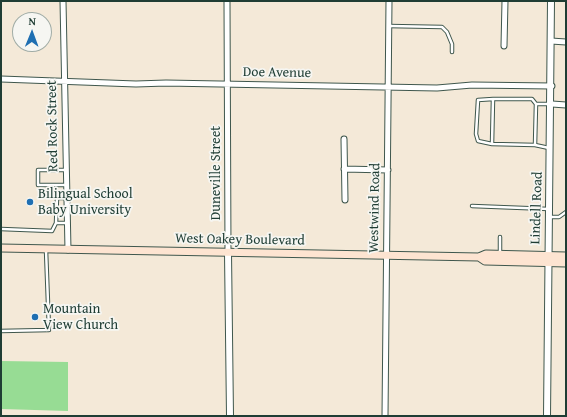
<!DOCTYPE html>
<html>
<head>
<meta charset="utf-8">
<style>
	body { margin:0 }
	#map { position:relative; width:567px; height:417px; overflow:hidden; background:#f4e9d8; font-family:"Gentium Book Plus",serif }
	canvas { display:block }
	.frame { position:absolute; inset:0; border:2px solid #1f3d34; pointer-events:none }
	.north { position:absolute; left:12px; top:12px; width:40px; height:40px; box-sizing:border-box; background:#f6f6f2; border:1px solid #a0aca6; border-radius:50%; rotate:1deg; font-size:11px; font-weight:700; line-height:16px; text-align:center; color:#1f3d34 }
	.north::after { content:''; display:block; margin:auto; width:14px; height:18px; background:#1f6fb2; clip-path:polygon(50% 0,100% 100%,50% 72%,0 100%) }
</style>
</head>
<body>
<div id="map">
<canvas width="567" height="417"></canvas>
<div class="frame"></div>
<div class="north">N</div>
</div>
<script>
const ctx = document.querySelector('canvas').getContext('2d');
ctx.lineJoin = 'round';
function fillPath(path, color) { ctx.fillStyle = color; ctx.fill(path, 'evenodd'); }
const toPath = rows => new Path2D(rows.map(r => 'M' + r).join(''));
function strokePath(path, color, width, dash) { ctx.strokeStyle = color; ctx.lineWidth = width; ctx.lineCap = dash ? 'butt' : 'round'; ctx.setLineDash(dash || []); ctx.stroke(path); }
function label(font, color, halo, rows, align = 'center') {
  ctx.font = font + ' "Gentium Book Plus",serif'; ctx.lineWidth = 3.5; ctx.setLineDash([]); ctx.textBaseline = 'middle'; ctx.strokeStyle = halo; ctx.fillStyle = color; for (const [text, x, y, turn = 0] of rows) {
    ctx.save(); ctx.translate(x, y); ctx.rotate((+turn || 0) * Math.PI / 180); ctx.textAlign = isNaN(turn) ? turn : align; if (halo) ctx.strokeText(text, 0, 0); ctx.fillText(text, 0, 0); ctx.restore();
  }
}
fillPath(toPath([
	[1,361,68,362,68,411,1,409]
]), '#97dc94');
const service = toPath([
	[389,26,442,27,447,32,452,44,452,52],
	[536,104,549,104],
	[492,144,478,141,476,134,478,100,493,99],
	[535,145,536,104,532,99,493,99,492,144,535,145,549,148],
	[66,170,38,170,38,185,66,185],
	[472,206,549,209],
	[550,217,559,217,566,212],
	[56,223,67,223],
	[1,229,52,231,56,223,57,198,67,198],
	[500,237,500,253],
	[1,331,49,330,46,250]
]);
const minor = toPath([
	[63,1,68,250],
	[227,1,228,253],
	[551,41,566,42],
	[504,46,505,1],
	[1,79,136,84,166,83,437,88,472,85,552,86],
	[552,104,566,105],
	[344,139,345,200],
	[344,169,388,170],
	[385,416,389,1]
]);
const tertiary = toPath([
	[228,253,230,416],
	[547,416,551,1]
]);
const secondary = toPath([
	[1,248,479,257,486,254,566,256],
	[479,257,485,261,566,263]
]);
strokePath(service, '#3f574d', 4.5);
strokePath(minor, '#3f574d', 7);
strokePath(tertiary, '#3f574d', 8);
strokePath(secondary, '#3f574d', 9);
strokePath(service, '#fff', 2.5);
strokePath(minor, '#fff', 5);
strokePath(tertiary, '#fff', 6);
strokePath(secondary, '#fde4d1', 7);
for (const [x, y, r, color] of [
	[30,202,4,"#1f6fb2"],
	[35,317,4,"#1f6fb2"]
]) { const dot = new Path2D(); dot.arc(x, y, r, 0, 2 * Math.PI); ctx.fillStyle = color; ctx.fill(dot); strokePath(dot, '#f6f6f2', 1.5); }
label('14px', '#1f3d34', '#f6f6f2', [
	["Doe Avenue",277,73,1],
	["Red Rock Street",53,126,-91],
	["Duneville Street",216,173,-90],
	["Westwind Road",375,208,-89],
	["Lindell Road",537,208,-88],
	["West Oakey Boulevard",240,240,1]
]);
label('14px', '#1f3d34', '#f6f6f2', [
	["Bilingual School",38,194],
	["Baby University",38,210],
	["Mountain",43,309],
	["View Church",43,325]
], 'left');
</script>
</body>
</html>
